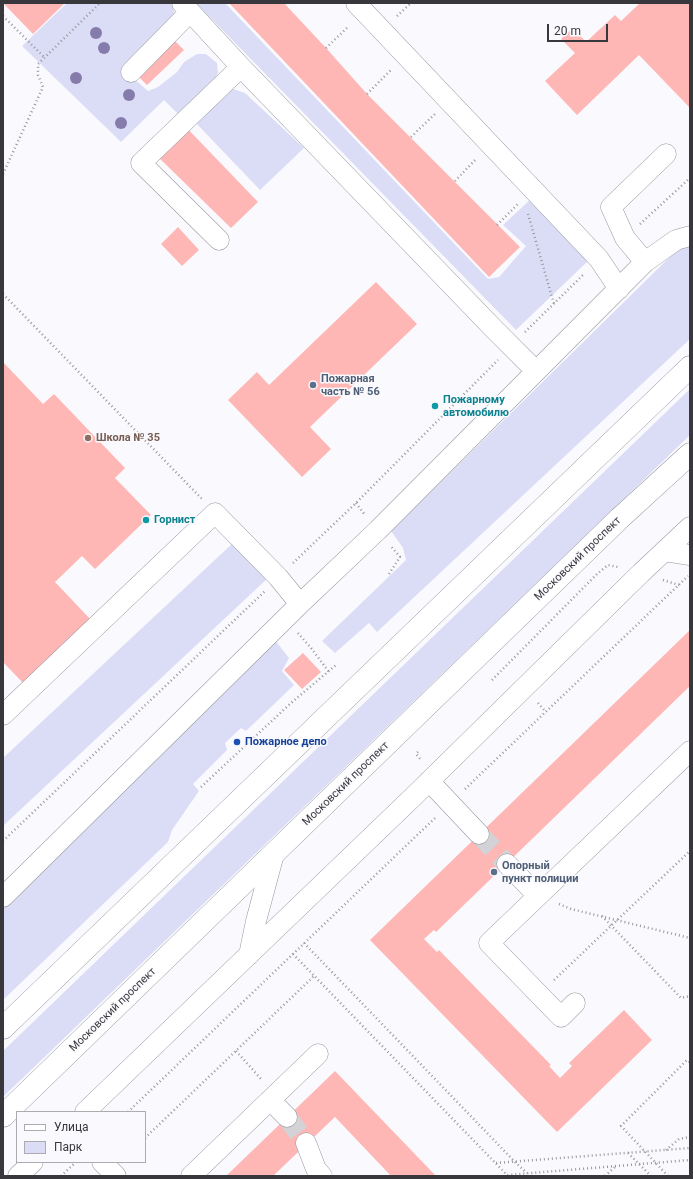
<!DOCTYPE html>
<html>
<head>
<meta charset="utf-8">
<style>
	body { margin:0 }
	#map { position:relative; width:693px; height:1179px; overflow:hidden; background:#fafafe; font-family:Roboto,sans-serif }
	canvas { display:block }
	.frame { position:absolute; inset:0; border:4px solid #38383c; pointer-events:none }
	.legend { position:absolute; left:16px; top:1111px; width:130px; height:52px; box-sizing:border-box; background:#fafafe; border:1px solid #acacb0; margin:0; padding:5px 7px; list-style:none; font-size:12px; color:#38383c }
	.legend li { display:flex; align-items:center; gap:8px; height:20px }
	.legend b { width:20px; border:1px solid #acacb0 }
	.scale { position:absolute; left:547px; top:24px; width:61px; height:18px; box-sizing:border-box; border:2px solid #38383c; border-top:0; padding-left:5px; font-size:12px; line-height:14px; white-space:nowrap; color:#38383c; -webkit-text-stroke:3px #fafafe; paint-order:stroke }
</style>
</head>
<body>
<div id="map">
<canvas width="693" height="1179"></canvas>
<div class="frame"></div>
<ul class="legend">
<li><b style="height:5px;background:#fff"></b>Улица</li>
<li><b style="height:11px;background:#dbddf7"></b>Парк</li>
</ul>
<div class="scale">20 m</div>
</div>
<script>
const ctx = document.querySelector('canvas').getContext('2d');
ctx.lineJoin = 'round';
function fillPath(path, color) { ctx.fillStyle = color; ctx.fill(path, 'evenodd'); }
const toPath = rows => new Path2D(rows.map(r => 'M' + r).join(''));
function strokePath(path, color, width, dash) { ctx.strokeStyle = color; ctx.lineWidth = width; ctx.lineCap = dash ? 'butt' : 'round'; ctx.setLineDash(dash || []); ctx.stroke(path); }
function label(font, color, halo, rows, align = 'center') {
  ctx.font = font + ' Roboto,sans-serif'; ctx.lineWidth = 3; ctx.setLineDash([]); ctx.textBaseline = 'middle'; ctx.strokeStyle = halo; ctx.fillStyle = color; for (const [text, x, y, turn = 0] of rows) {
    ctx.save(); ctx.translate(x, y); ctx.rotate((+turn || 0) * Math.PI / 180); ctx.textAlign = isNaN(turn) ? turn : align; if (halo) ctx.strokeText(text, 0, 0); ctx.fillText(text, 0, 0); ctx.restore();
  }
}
fillPath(toPath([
	[67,3,171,3,173,6,175,17,122,68,148,91,158,87,177,72,184,62,197,54,206,54,217,63,218,73,213,83,179,115,164,100,121,142,22,46],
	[196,3,225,3,488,279,499,277,526,246,503,225,532,198,589,260,516,330],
	[230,88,245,93,304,148,260,190,194,121],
	[690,244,690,339,377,632,369,623,335,653,322,641,406,560,403,548,391,531,682,245],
	[690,389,690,435,3,1097,3,1051],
	[234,542,268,578,3,826,3,758],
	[275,640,289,658,282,671,294,685,246,731,241,728,225,743,227,750,193,784,199,791,172,830,168,842,3,1000,3,903]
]), '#dbddf7');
fillPath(toPath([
	[3,3,65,3,33,34],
	[229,3,284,3,326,48,367,94,520,247,489,277],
	[640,3,690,3,690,108,639,55,577,115,545,81,575,53,561,39,573,28,586,42,615,15,621,21],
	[171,37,184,50,147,85,135,73],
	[183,124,258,202,231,228,154,153],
	[178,227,199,250,182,266,161,244],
	[376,282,417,324,310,427,331,449,302,477,228,400,257,372,269,385],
	[3,362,43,404,54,394,125,468,115,478,151,515,95,569,82,556,55,582,92,621,24,684,3,662],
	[690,630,690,686,436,932,434,930,424,939,437,952,439,950,551,1065,549,1066,560,1078,572,1066,569,1063,624,1010,652,1040,557,1132,370,940],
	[303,653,321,672,302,689,284,670],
	[335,1071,436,1176,391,1176,335,1117,273,1176,226,1176]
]), '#feb7b5');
strokePath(toPath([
	[479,834,507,864],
	[287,1117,306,1143]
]), '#d3d3d7', 20, [20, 10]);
const minor = toPath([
	[182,3,241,67,493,328,536,371],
	[356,3,599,259,619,289],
	[131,72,190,12],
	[219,240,141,163,241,67],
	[645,262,625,238,611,207,666,154],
	[664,551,690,555],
	[3,715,215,513,278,577,300,604],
	[429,781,479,834],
	[507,864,538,896,690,751],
	[538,896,489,943,561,1017,575,1003],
	[3,897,300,604,378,530,645,262,676,240,690,236],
	[249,955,256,921,274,854],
	[270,1100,287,1117],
	[85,1112,414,796,641,573,690,527],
	[306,1143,316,1169,322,1176],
	[102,1162,116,1176],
	[18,1176,33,1162],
	[191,1176,318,1054]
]);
const major = toPath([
	[3,1028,690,367],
	[3,1116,620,518,690,454]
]);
strokePath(minor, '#96969f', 21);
strokePath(major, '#96969f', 23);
strokePath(toPath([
	[3,16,45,58],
	[397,16,411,3],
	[326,48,349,26],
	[367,94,392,69],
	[411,137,435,114],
	[3,174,43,87,38,75,38,64,100,3],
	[455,181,477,158],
	[528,214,554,304],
	[640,224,690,178],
	[497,225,518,204],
	[3,294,202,499],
	[525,332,584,274],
	[356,503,365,515],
	[293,563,356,503,498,360],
	[389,574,400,557,390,545],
	[663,580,679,585],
	[298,633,311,648,329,672],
	[492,680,597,574,608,565,618,567],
	[538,703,546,712],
	[418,752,416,754,421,760],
	[201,787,291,703,336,665],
	[465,789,688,576],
	[3,841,265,591],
	[559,904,571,909,690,938],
	[602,916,681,998,690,996],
	[304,943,515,1162,527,1173],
	[293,954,507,1175,690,1160],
	[554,980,690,851],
	[236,1051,262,1080],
	[128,1112,435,818],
	[145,1138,314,976],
	[666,1150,679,1139,690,1137],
	[628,1153,651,1176],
	[496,1163,690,1148],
	[61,1176,76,1162],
	[605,1176,616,1166],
	[668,1176,621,1126,687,1060,690,1062]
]), '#97979b', 2.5, [1, 3]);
strokePath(minor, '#fff', 20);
strokePath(major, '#fff', 22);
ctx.fillStyle = '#857cac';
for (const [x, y] of [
	[96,33],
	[104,48],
	[76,78],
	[129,95],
	[121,123]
]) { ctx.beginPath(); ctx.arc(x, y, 6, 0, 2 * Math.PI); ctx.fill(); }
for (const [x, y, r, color] of [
	[313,385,4,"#5c6f8a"],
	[435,406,4,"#0f9aa8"],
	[88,438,4,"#8d6e63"],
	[146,520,4,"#0f9aa8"],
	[237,742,4,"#1a4fb4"],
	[494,872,4,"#5c6f8a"]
]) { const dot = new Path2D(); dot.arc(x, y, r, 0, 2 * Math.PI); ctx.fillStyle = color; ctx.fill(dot); strokePath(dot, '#fafafe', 1.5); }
label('bold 11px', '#4e5e75', '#fafafe', [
	["Пожарная",321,379],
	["часть № 56",321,392],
	["Опорный",502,866],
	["пункт полиции",502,879]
], 'left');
label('bold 11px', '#0d838f', '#fafafe', [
	["Пожарному",443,400],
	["автомобилю",443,413],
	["Горнист",154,520]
], 'left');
label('bold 11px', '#785e54', '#fafafe', [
	["Школа № 35",96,438]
], 'left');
label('11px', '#38383c', '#fafafe', [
	["Московский проспект",578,559,-44],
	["Московский проспект",346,784,-44],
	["Московский проспект",113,1010,-44]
]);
label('bold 11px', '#164399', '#fafafe', [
	["Пожарное депо",245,742]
], 'left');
</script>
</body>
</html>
